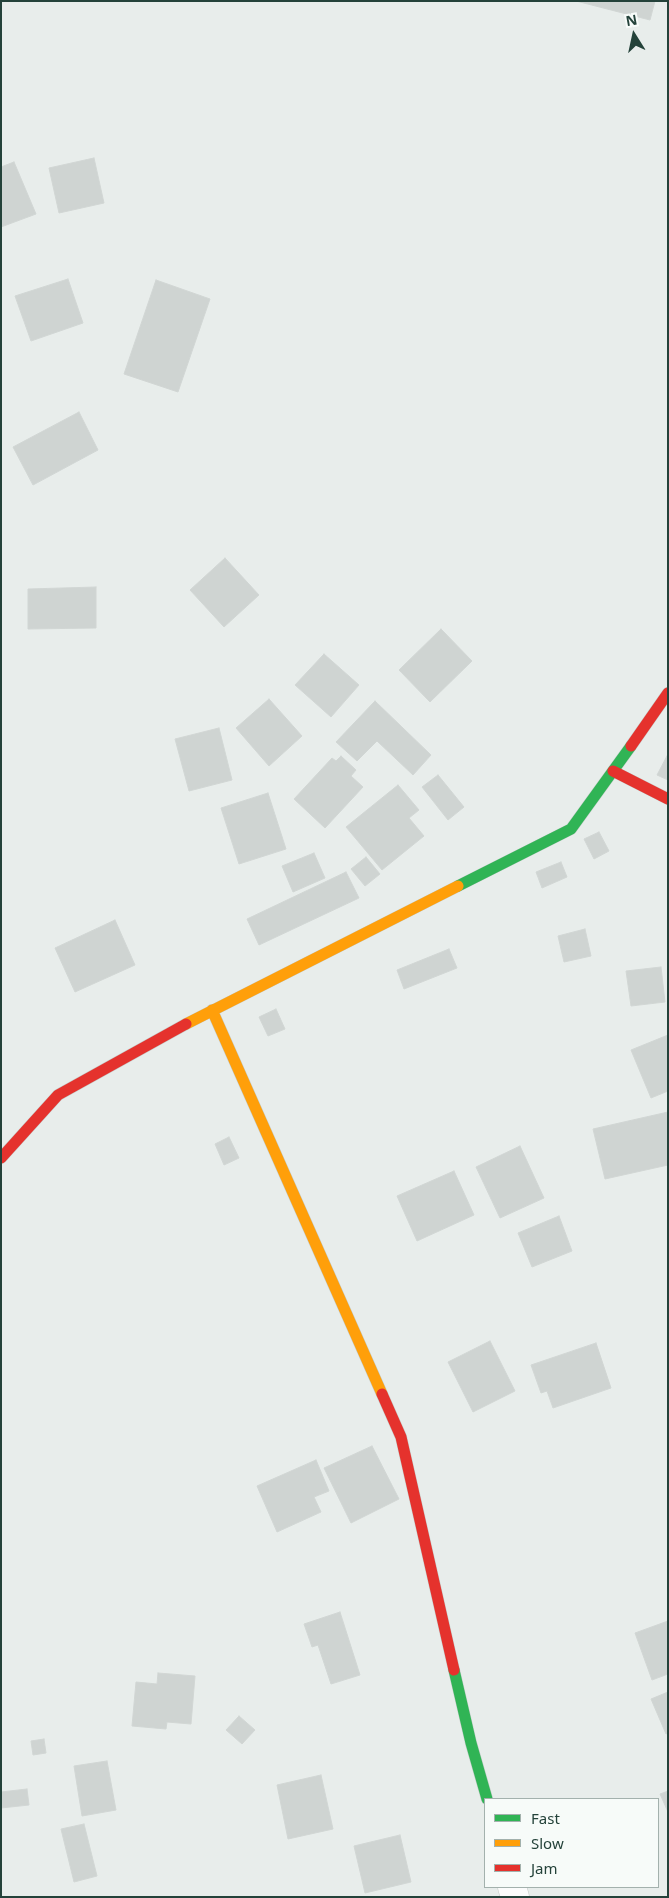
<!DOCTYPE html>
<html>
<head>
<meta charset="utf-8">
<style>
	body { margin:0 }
	#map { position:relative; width:669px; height:1898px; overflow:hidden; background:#e8edeb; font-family:"Noto Sans",sans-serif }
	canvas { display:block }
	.frame { position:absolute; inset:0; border:2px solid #24423a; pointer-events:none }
	.legend { position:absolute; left:484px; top:1798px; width:175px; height:90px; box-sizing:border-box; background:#f7fbf9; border:1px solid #a3b1ad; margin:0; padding:6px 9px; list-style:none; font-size:15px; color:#24423a }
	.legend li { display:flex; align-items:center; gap:10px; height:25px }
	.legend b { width:25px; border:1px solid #a3b1ad }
	.north { position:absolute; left:609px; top:10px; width:50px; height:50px; -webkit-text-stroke:4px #f7fbf9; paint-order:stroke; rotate:350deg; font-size:14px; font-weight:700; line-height:20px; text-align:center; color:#24423a }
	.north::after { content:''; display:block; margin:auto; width:18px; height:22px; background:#24423a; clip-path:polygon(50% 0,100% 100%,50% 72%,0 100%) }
</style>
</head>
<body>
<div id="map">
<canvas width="669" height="1898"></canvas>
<div class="frame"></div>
<ul class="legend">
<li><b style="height:6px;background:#30b455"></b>Fast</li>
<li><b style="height:6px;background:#ff9f0a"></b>Slow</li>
<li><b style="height:6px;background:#e5322d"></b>Jam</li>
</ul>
<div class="north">N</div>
</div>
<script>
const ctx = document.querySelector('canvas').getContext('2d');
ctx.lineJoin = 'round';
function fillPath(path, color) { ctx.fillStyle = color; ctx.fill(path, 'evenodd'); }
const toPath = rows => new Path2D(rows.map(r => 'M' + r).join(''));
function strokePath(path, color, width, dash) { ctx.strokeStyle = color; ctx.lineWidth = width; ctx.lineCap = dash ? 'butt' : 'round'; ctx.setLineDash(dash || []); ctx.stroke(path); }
const building = toPath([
	[576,1,655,1,650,20,576,1],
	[94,158,104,203,59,213,49,168,94,158],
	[14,162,36,214,1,227,1,167,14,162],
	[68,279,83,323,31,341,15,296,68,279],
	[156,280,210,299,178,392,124,374,156,280],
	[79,412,98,450,33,485,13,447,79,412],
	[225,558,259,595,224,627,190,590,225,558],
	[96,587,96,628,28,629,28,589,96,587],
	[441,629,472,661,430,702,399,670,441,629],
	[324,654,359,685,331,717,295,685,324,654],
	[269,699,302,736,269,766,236,728,269,699],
	[375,701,431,755,413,775,377,741,357,761,336,742,375,701],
	[219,728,232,780,189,791,175,739,219,728],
	[668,754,668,780,657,775,668,754],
	[341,756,356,770,351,776,363,787,325,828,294,799,332,758,336,761,341,756],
	[438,775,464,807,448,820,422,787,438,775],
	[398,785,419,810,409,818,424,836,382,870,346,827,398,785],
	[268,793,286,849,239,864,221,808,268,793],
	[599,832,609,851,594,859,584,839,599,832],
	[314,853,325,878,293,892,282,866,314,853],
	[366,857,380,874,365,886,351,869,366,857],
	[561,862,567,877,542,888,536,872,561,862],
	[346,872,359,898,259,945,247,919,346,872],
	[115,920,135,965,75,992,55,948,115,920],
	[585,929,591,956,564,962,558,936,585,929],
	[449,949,457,968,404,989,397,970,449,949],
	[661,967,665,1002,631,1006,626,971,661,967],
	[276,1009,285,1029,268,1036,259,1017,276,1009],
	[668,1035,668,1091,651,1098,631,1050,668,1035],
	[668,1112,668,1165,605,1179,593,1129,668,1112],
	[229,1137,239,1158,224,1165,215,1144,229,1137],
	[520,1146,544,1198,500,1218,476,1167,520,1146],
	[454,1171,474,1215,417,1241,397,1196,454,1171],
	[559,1216,572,1251,532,1267,518,1233,559,1216],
	[490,1341,515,1391,473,1412,448,1362,490,1341],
	[596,1343,611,1388,553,1408,547,1391,541,1393,531,1365,596,1343],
	[372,1446,399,1499,351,1523,324,1468,372,1446],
	[316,1460,329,1491,314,1497,321,1512,277,1532,257,1486,316,1460],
	[340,1612,360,1675,331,1684,318,1645,312,1647,304,1624,340,1612],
	[668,1621,668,1674,652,1680,635,1633,668,1621],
	[158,1673,195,1676,191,1724,167,1722,166,1729,132,1726,136,1682,157,1684,158,1673],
	[668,1692,668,1733,666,1734,651,1699,668,1692],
	[239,1716,255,1730,242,1744,226,1730,239,1716],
	[44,1739,46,1753,33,1755,31,1741,44,1739],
	[107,1761,116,1810,82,1816,74,1766,107,1761],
	[321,1775,333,1829,288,1839,277,1785,321,1775],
	[27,1789,29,1805,1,1808,1,1792,27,1789],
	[668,1791,668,1812,660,1794,668,1791],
	[84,1824,97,1876,74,1882,61,1829,84,1824],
	[400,1835,411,1882,365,1893,354,1846,400,1835]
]);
fillPath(building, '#cfd4d2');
strokePath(building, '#d1d6d4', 1);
const street = toPath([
	[512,1887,515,1897]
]);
const fast = toPath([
	[458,886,571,829,631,746],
	[454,1670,471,1743,487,1799]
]);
const slow = toPath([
	[212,1010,382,1394],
	[186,1024,458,886]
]);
const jam = toPath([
	[631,746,668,693],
	[613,771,668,799],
	[1,1158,58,1095,186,1024],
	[382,1394,401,1437,454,1670]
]);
strokePath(street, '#c5cac8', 29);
strokePath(fast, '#c3cbc8', 12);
strokePath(slow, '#c3cbc8', 12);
strokePath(jam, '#c3cbc8', 12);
strokePath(street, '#fcfcfc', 28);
strokePath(fast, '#30b455', 11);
strokePath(slow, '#ff9f0a', 11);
strokePath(jam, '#e5322d', 11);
</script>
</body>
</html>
